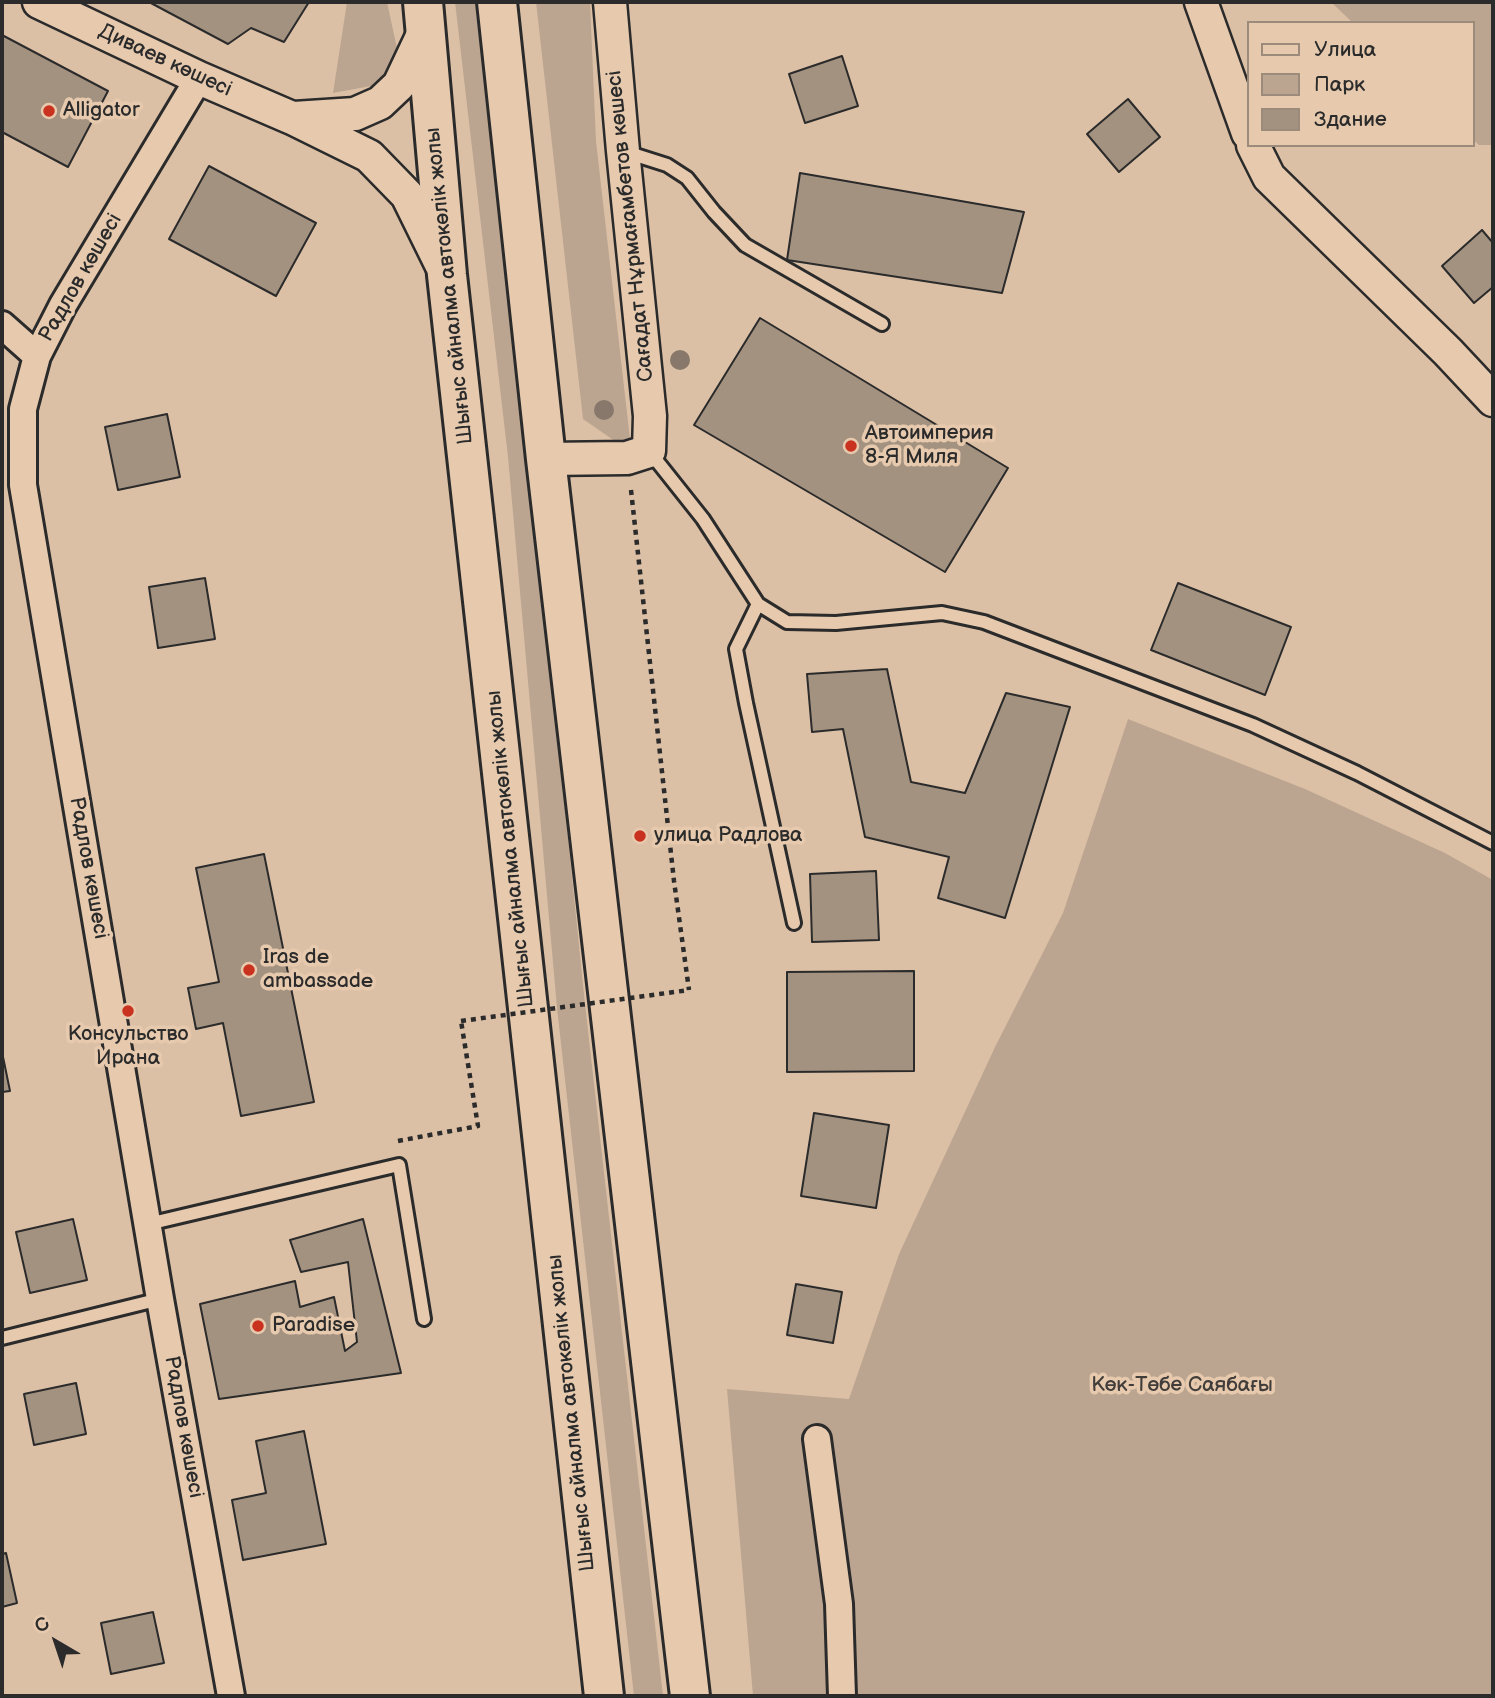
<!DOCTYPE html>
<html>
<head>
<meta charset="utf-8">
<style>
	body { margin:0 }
	#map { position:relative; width:1495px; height:1698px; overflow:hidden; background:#dcc0a6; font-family:"Balsamiq Sans",sans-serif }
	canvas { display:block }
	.frame { position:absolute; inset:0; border:4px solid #2b2b2b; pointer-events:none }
	.legend { position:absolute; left:1247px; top:21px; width:228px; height:126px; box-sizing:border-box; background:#e7caae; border:2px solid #9c8a7a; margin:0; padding:9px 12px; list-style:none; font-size:21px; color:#2b2b2b }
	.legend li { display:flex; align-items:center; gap:14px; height:35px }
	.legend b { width:35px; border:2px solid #9c8a7a }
	.north { position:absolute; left:21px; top:1607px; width:70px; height:70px; -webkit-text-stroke:5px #e7caae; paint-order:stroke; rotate:321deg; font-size:19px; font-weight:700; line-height:28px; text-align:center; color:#2b2b2b }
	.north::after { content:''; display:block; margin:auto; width:24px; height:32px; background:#2b2b2b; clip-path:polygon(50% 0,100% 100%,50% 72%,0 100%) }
</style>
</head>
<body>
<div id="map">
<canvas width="1495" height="1698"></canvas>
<div class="frame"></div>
<ul class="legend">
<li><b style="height:9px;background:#e7caae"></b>Улица</li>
<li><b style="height:19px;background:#bba590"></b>Парк</li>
<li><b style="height:19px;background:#a49280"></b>Здание</li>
</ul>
<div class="north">С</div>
</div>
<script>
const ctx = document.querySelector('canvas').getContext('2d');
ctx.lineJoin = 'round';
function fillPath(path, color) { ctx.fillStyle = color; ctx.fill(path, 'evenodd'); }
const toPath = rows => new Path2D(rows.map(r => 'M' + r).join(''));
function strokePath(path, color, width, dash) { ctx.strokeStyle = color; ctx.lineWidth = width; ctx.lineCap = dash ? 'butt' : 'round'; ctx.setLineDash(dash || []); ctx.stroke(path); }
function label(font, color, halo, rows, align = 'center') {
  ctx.font = font + ' "Balsamiq Sans",sans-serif'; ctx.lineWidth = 7; ctx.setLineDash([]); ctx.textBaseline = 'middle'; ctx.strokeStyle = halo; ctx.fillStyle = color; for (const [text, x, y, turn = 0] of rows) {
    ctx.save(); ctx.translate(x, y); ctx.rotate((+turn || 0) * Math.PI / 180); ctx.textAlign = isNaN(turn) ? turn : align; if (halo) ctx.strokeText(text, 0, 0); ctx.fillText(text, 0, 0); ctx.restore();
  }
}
fillPath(toPath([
	[347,2,387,2,398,53,382,84,333,93],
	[455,2,475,2,529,456,585,1004,663,1696,634,1696,557,1008,508,457],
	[536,2,590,2,596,141,630,439,619,444,583,419],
	[1331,2,1493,2,1493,145,1479,145,1472,139,1472,23,1353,23],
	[1128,719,1305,789,1445,853,1493,880,1493,1696,753,1696,727,1389,849,1399,899,1254,995,1047,1063,913]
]), '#bba590');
const building = toPath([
	[149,2,309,2,284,42,251,28,228,44,149,2],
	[2,35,108,91,68,167,2,132,2,35],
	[842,56,858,106,805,123,789,74,842,56],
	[1128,99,1160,137,1119,172,1087,134,1128,99],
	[209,166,316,223,276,296,169,239,209,166],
	[800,173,1024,212,1002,293,787,260,800,173],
	[1482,230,1493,243,1493,287,1474,303,1442,266,1482,230],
	[760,318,1008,468,945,572,694,425,760,318],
	[167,414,180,477,118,490,105,427,167,414],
	[205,578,215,639,158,648,149,587,205,578],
	[1178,583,1291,627,1265,695,1151,650,1178,583],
	[887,669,911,782,965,793,1006,693,1070,707,1005,918,938,898,949,857,865,837,843,729,812,732,807,674,887,669],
	[264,854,314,1102,241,1116,223,1023,196,1029,188,988,219,982,196,868,264,854],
	[876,871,879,940,812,942,810,874,876,871],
	[914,971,914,1071,787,1072,787,972,914,971],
	[2,1052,10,1091,2,1092,2,1052],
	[814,1113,889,1125,876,1208,801,1196,814,1113],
	[73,1219,87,1280,30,1293,16,1232,73,1219],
	[363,1219,401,1373,219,1399,200,1304,295,1281,300,1307,334,1297,345,1351,357,1342,348,1262,301,1272,290,1240,363,1219],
	[796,1284,842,1292,833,1343,787,1335,796,1284],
	[76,1383,86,1434,34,1445,24,1394,76,1383],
	[304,1431,326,1544,243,1560,232,1500,266,1493,256,1441,304,1431],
	[6,1553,17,1603,2,1607,2,1554,6,1553],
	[153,1612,164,1663,111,1674,101,1623,153,1612]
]);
fillPath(building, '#a49280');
strokePath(building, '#2b2b2b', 2);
const service = toPath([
	[623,151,667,165,687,178,714,212,745,245,882,324],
	[649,451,703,519,758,604,787,622,836,623,942,613,984,622,1253,725,1357,773,1493,843],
	[758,604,736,649,746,703,794,923],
	[148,1224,399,1165,424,1319],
	[2,1338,160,1299]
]);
const minor = toPath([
	[199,78,63,305,37,356,23,409,23,485,160,1299,231,1696],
	[2,325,37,356],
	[817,1439,839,1604,842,1696]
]);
const tertiary = toPath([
	[39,2,199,78,292,118,369,156,407,195,441,264],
	[1201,2,1248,133],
	[294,118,355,114,380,103,399,85,426,28],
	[1253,145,1269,177,1448,352,1493,400],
	[546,459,627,458,649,451,650,416,623,151,610,2]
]);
const primary = toPath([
	[423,2,447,275,604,1696],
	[497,2,546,459,690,1696]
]);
strokePath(service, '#2b2b2b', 18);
strokePath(minor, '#2b2b2b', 32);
strokePath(tertiary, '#2b2b2b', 37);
strokePath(primary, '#2b2b2b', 44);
strokePath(toPath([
	[631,490,674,881,689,990],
	[398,1141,478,1126,461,1021]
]), '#2b2b2b', 4.5, [5, 5]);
strokePath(service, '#e7caae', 12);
strokePath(minor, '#e7caae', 26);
strokePath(tertiary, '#e7caae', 32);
strokePath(primary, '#e7caae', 38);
strokePath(toPath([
	[461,1021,689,990]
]), '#2b2b2b', 4.5, [5, 5]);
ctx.fillStyle = '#87786b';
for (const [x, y] of [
	[680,360],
	[604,410]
]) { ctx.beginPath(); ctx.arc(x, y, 10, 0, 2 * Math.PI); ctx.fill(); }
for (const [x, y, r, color] of [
	[49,111,7,"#c8321e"],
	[851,446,7,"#c8321e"],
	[640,836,7,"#c8321e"],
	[249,970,7,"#c8321e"],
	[128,1011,7,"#c8321e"],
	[258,1326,7,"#c8321e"]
]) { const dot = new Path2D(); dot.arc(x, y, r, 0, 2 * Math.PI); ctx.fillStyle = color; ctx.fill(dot); strokePath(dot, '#e7caae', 2.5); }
label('21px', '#2b2b2b', '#e7caae', [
	["Диваев көшесі",165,61,25],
	["Сағадат Нұрмағамбетов көшесі",631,226,-96],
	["Радлов көшесі",81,278,-60],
	["Шығыс айналма автокөлік жолы",450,286,-96],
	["Шығыс айналма автокөлік жолы",511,849,-96],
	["Радлов көшесі",88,868,80],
	["Шығыс айналма автокөлік жолы",572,1413,-96],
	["Радлов көшесі",183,1427,80]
]);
label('21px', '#2b2b2b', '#e7caae', [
	["Alligator",63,111],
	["Автоимперия",865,434],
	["8-Я Миля",865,458],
	["улица Радлова",654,836],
	["Iras de",263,958],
	["ambassade",263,982],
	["Консульство",128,1035,"center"],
	["Ирана",128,1059,"center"],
	["Paradise",272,1326]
], 'left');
label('21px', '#413d3a', '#e7caae', [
	["Көк-Төбе Саябағы",1182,1386]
]);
</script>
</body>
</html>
